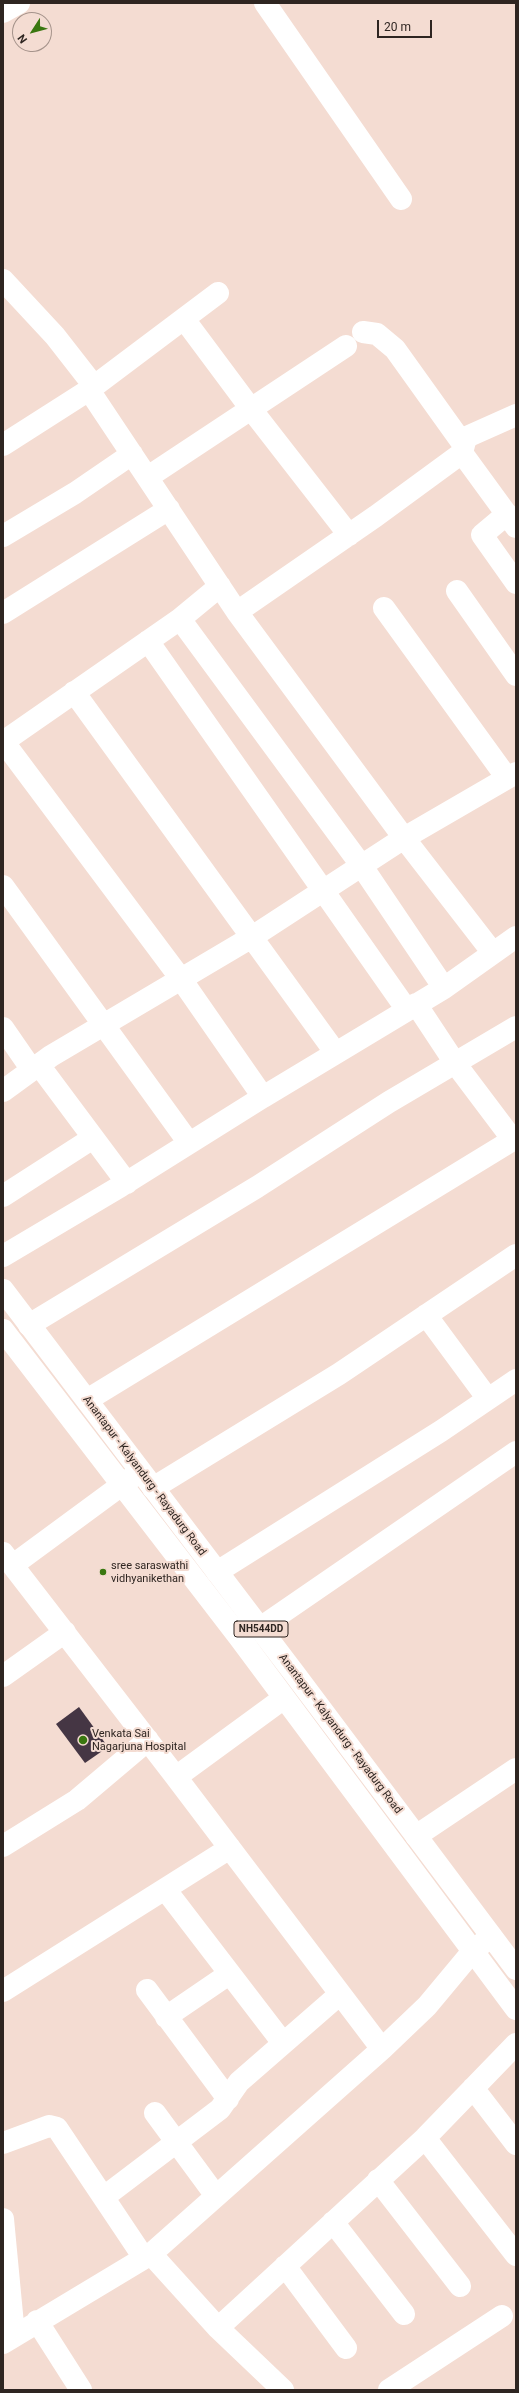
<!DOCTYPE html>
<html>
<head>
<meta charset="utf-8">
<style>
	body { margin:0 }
	#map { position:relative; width:519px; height:2393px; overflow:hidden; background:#f4dcd2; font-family:Roboto,sans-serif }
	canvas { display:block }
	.frame { position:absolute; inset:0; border:4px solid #2e2521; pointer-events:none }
	.north { position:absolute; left:12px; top:12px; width:40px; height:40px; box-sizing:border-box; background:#f4dcd2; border:1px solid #a5938b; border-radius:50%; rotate:234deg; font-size:11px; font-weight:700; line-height:16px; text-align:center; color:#2e2521 }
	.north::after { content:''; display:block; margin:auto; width:14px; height:18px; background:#3a7710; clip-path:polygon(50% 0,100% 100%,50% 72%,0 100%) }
	.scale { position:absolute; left:377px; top:20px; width:55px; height:18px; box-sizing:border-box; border:2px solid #2e2521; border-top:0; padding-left:5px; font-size:12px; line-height:14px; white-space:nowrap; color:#2e2521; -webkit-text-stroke:3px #f4dcd2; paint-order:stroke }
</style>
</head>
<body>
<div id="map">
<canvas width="519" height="2393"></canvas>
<div class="frame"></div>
<div class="north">N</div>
<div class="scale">20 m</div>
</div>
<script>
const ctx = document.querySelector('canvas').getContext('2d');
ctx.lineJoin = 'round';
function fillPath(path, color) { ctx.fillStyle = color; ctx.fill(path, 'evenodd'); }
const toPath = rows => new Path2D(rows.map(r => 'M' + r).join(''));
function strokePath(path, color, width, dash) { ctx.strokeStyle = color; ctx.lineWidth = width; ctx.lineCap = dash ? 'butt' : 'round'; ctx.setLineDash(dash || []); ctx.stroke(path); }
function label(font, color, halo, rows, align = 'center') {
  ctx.font = font + ' Roboto,sans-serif'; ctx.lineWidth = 4; ctx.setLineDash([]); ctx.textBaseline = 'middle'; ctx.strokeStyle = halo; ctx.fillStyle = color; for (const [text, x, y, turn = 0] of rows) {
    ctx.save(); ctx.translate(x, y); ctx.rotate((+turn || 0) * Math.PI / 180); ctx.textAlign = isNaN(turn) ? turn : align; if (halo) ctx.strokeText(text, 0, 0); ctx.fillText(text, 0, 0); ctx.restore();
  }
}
fillPath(toPath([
	[79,1707,108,1747,85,1763,56,1724]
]), '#453644');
strokePath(toPath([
	[265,3,401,199],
	[3,12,19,3],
	[3,280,55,336,94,386],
	[184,319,251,409,349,535],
	[363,332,377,334,395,349,463,444],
	[89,390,237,612,404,838,493,953],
	[3,445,89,390,218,293],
	[462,453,465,441,469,436,516,415],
	[148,477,346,346],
	[507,514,482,535,516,583],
	[3,536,75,493,132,454],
	[457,591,516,675],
	[384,608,507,778],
	[237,612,376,516,462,453,516,527],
	[3,613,169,509],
	[180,619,220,586],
	[148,641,407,1010],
	[74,692,335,1052],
	[3,741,181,979,263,1097,121,1186,3,1256],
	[3,742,180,619,361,865,444,988],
	[3,886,189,1143],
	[416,1004,455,1063,513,1140],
	[3,1028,32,1070],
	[39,1065,127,1183],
	[3,1091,51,1056,252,937,404,838,516,773],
	[263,1097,444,988,516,937],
	[3,1196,93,1138],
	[426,1315,488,1399],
	[29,1325,257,1187,389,1102,516,1027],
	[87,1400,516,1138],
	[153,1488,339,1374,516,1255],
	[3,1553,176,1777,284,1698],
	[13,1565,138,1473],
	[217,1572,441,1431,516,1380],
	[260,1628,516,1452],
	[3,1676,65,1632],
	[416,1836,516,1769],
	[3,1846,77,1800,148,1740],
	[165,1889,283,2043],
	[147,1990,228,2099],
	[3,1991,230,1848],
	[166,2017,229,1974],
	[382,2049,427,2006,472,1952,491,1936],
	[473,2088,516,2144],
	[155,2113,216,2196],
	[425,2138,516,2255],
	[3,2143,49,2126,57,2128,144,2258],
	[378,2180,460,2286],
	[104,2197,220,2109,239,2082,340,1994],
	[3,2219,14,2335],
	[333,2222,404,2314],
	[151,2254,218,2328,425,2138,516,2044],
	[285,2266,346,2348],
	[37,2321,81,2390],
	[218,2328,283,2390],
	[3,2343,151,2254,382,2049,176,1777],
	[389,2390,502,2316]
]), '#fff', 22);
strokePath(toPath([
	[3,1290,294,1673,516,1969],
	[3,1330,239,1637,516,2009]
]), '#fff', 22);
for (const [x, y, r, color] of [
	[103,1572,4,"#3a7710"],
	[83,1740,5,"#3a7710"]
]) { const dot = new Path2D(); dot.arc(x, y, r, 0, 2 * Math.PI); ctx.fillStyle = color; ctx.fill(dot); strokePath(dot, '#f4dcd2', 1.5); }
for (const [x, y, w] of [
	[261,1629,54]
]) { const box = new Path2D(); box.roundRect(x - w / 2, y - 8, w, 16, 3); ctx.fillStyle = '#f4dcd2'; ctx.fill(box); strokePath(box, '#2e2521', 1); }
label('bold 10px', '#2e2521', null, [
	["NH544DD",261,1629]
]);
label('11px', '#2e2521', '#f4dcd2', [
	["Anantapur - Kalyandurg - Rayadurg Road",144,1476,53],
	["Anantapur - Kalyandurg - Rayadurg Road",340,1734,53]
]);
label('11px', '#2e2521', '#f4dcd2', [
	["sree saraswathi",111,1566],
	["vidhyanikethan",111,1579],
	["Venkata Sai",92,1734],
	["Nagarjuna Hospital",92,1747]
], 'left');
</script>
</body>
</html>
